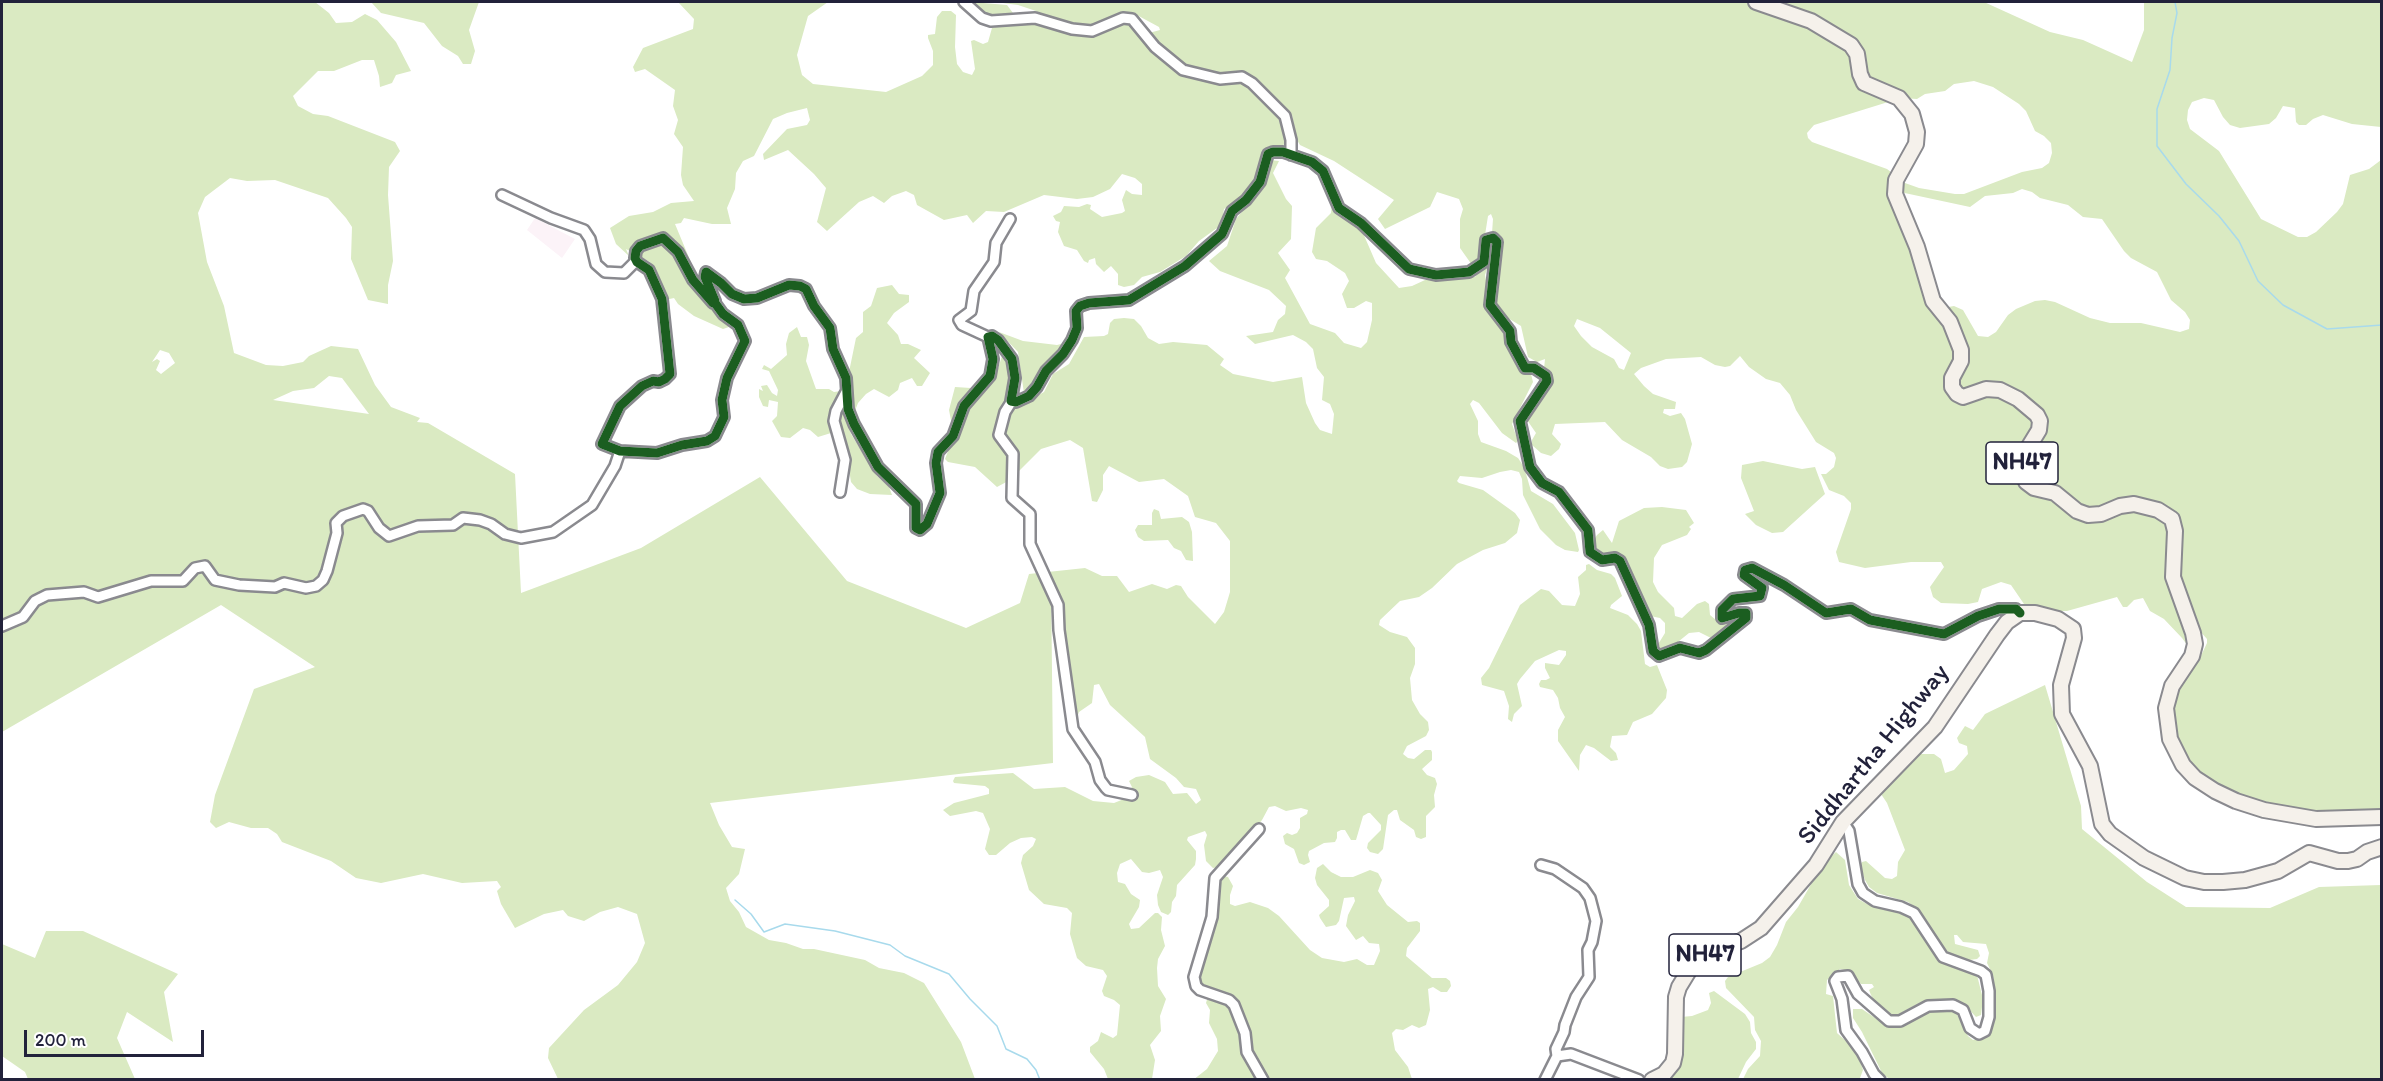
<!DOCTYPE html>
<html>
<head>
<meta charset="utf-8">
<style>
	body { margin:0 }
	#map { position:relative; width:2383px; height:1081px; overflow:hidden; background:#fff; font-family:Itim,sans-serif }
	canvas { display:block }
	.frame { position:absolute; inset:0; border:3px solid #22223b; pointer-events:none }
	.scale { position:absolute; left:24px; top:1030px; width:180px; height:27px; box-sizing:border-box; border:3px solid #22223b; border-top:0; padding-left:8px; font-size:18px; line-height:21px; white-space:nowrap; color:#22223b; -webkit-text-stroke:4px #fff; paint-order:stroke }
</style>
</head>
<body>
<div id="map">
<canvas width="2383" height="1081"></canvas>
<div class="frame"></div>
<div class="scale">200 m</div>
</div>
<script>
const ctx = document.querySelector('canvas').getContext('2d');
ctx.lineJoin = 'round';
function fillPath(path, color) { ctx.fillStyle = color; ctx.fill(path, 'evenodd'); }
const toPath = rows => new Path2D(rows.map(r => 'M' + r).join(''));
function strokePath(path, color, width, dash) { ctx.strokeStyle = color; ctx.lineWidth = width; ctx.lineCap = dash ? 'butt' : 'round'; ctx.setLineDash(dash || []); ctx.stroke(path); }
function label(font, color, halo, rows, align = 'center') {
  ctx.font = font + ' Itim,sans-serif'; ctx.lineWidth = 4.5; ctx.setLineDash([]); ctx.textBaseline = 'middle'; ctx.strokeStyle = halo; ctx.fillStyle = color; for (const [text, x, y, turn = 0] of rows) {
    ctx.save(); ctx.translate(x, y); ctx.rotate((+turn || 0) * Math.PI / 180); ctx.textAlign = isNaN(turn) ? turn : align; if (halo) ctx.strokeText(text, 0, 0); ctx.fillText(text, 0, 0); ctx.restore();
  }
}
fillPath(toPath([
	[535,218,575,239,562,258,527,230]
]), '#fcf3f8');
fillPath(toPath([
	[2,2,315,2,329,13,336,23,352,22,365,14,377,20,396,42,411,71,396,75,392,83,380,87,379,76,374,60,362,60,334,71,318,71,293,96,298,106,313,114,328,116,395,142,400,151,389,167,388,195,393,261,388,285,388,304,368,300,351,259,352,227,346,218,328,198,275,180,247,181,230,178,205,197,198,213,207,262,224,306,234,353,266,365,283,366,303,362,309,356,331,346,358,349,375,385,391,407,420,418,417,422,428,423,515,474,521,593,641,548,760,477,847,581,966,628,1020,603,1029,574,1085,568,1102,576,1117,576,1129,592,1152,584,1167,589,1176,585,1181,586,1188,597,1215,624,1224,612,1230,592,1230,541,1216,523,1195,517,1188,496,1164,479,1139,482,1109,466,1103,475,1103,490,1097,502,1092,501,1083,448,1070,440,1041,449,1010,480,997,487,975,467,948,462,945,459,954,436,949,410,955,387,987,389,995,378,1002,356,1006,359,1013,383,996,428,1000,433,1004,420,1011,410,1044,392,1053,374,1069,364,1084,337,1104,336,1108,334,1110,323,1114,319,1124,318,1134,319,1141,326,1148,338,1159,344,1173,342,1207,345,1224,359,1220,365,1233,374,1273,382,1302,377,1306,403,1315,423,1320,430,1332,434,1334,414,1330,404,1322,400,1324,377,1317,368,1313,349,1306,342,1293,335,1255,344,1246,336,1273,332,1278,320,1285,314,1286,306,1269,290,1220,271,1209,261,1227,246,1236,219,1262,187,1270,160,1279,161,1273,173,1286,199,1292,206,1291,239,1278,253,1290,270,1285,278,1310,324,1335,333,1344,343,1361,348,1367,342,1372,320,1372,303,1366,301,1354,308,1347,308,1342,294,1349,281,1345,273,1327,261,1316,259,1312,252,1316,228,1331,213,1332,204,1357,224,1363,233,1376,263,1399,288,1412,286,1425,280,1475,277,1485,264,1490,246,1492,246,1493,250,1485,275,1487,286,1488,313,1502,326,1505,339,1519,364,1531,374,1533,382,1512,424,1518,441,1516,443,1502,433,1479,403,1473,400,1470,404,1478,421,1478,434,1481,442,1506,451,1518,458,1524,467,1531,491,1553,504,1575,533,1579,550,1578,552,1565,550,1556,545,1540,529,1523,495,1522,479,1519,472,1511,470,1500,472,1482,478,1460,476,1457,481,1459,483,1483,490,1515,513,1520,520,1517,533,1505,543,1483,550,1457,564,1432,588,1419,597,1400,601,1380,620,1379,625,1390,632,1407,637,1415,648,1415,664,1410,678,1412,700,1420,714,1428,722,1429,730,1426,736,1407,746,1403,754,1408,758,1414,759,1425,750,1431,750,1432,752,1432,760,1422,769,1427,775,1435,778,1437,784,1434,795,1435,807,1426,816,1426,837,1421,839,1416,837,1414,830,1400,820,1397,810,1394,810,1388,815,1383,849,1378,854,1370,852,1367,848,1368,843,1381,830,1381,825,1370,813,1368,813,1363,816,1356,840,1351,840,1345,830,1341,830,1337,832,1337,838,1335,842,1324,843,1309,851,1308,855,1310,862,1304,865,1299,863,1294,849,1285,844,1283,836,1287,833,1292,835,1297,833,1300,828,1300,818,1307,814,1308,810,1301,808,1286,811,1275,806,1269,807,1262,820,1225,866,1213,868,1206,861,1204,845,1207,835,1205,831,1188,837,1187,840,1196,851,1196,859,1195,865,1177,885,1176,896,1172,902,1171,912,1168,915,1161,912,1158,905,1157,895,1163,877,1160,870,1149,873,1142,872,1131,859,1120,864,1117,873,1118,882,1125,884,1131,894,1140,900,1139,907,1129,924,1131,929,1139,928,1155,913,1158,913,1162,917,1161,930,1165,946,1158,959,1157,968,1158,986,1166,999,1160,1016,1161,1031,1150,1045,1155,1060,1152,1079,1108,1079,1104,1069,1090,1052,1090,1047,1098,1041,1101,1032,1113,1038,1117,1035,1120,1005,1114,1000,1104,996,1102,991,1107,976,1103,970,1086,966,1077,958,1070,934,1072,913,1067,908,1044,904,1029,890,1021,863,1023,855,1033,846,1036,839,1032,837,1021,838,1010,843,996,855,989,855,985,849,990,829,983,813,976,811,950,816,943,810,954,803,989,794,989,789,985,786,954,783,953,781,955,777,1013,773,1034,789,1065,787,1093,801,1114,803,1124,799,1132,787,1129,781,1136,777,1149,775,1165,782,1173,794,1187,793,1196,804,1201,800,1196,789,1184,787,1176,778,1150,759,1145,737,1110,705,1099,684,1094,685,1092,703,1079,712,1077,718,1073,718,1068,653,1062,624,1064,609,1051,580,1053,763,710,803,719,825,732,847,745,849,739,874,726,888,730,901,739,912,746,927,769,940,786,943,803,949,814,949,865,960,879,968,904,973,924,983,961,1042,975,1079,558,1079,548,1058,549,1048,584,1010,618,985,637,962,645,943,637,914,618,907,600,912,584,921,568,916,563,910,544,914,515,928,501,904,497,891,501,887,497,881,462,883,423,874,381,883,356,878,331,861,282,842,277,834,268,828,251,828,229,822,216,828,210,822,215,795,254,689,315,667,221,605,2,732],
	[160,350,169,353,175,363,161,374,156,370,160,361,157,359,152,362],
	[329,376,342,378,369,414,273,400,293,391,314,388],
	[371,2,479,2,469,30,475,51,471,64,463,64,458,56,442,46,424,23,381,13],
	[678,2,828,2,808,16,797,55,802,75,813,84,886,92,922,76,933,65,933,51,928,38,928,35,935,34,937,17,942,11,951,11,956,15,955,47,957,64,963,72,972,75,975,69,971,41,974,40,983,44,988,42,992,28,1020,20,1098,33,1123,21,1128,21,1166,61,1239,81,1250,86,1263,103,1278,116,1286,143,1279,148,1270,146,1262,150,1257,175,1253,182,1240,198,1224,209,1222,221,1217,228,1199,241,1186,256,1160,272,1142,277,1134,285,1124,287,1118,285,1118,274,1111,266,1104,272,1096,264,1095,258,1089,260,1088,263,1084,261,1077,250,1064,246,1058,232,1060,222,1056,221,1053,216,1061,212,1064,206,1079,207,1087,204,1091,205,1090,209,1102,217,1122,213,1125,211,1122,200,1126,190,1132,194,1142,195,1142,184,1135,178,1122,174,1110,189,1093,197,1077,199,1044,195,1004,212,986,211,973,223,967,215,944,220,917,205,914,195,906,191,892,196,884,203,873,196,859,202,827,231,817,222,826,188,814,174,788,150,764,160,763,154,787,129,807,125,810,120,807,108,787,113,773,119,754,156,743,161,736,173,735,189,727,208,731,224,712,224,684,218,681,223,675,224,705,296,735,325,723,329,694,316,678,304,674,298,665,300,650,262,626,249,629,256,616,244,610,228,629,216,653,212,671,203,694,201,683,185,681,175,683,147,674,134,678,120,673,106,675,90,645,69,635,72,633,67,643,48,693,29,694,19],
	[971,2,1007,5,1016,17,991,18,983,15],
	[995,2,1984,2,2050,32,2083,40,2132,62,2144,30,2144,2,2381,2,2381,127,2352,124,2323,115,2313,119,2306,125,2299,125,2296,122,2295,108,2283,106,2276,118,2269,124,2240,128,2230,125,2223,117,2214,100,2204,98,2192,102,2188,110,2187,120,2190,129,2219,151,2261,219,2298,237,2307,237,2316,232,2337,212,2343,204,2350,175,2369,169,2381,160,2381,815,2330,820,2212,790,2170,744,2174,690,2198,662,2207,643,2207,639,2176,604,2178,614,2190,638,2188,646,2182,638,2164,619,2150,611,2143,598,2134,600,2127,607,2123,607,2117,597,2067,611,2043,611,2031,604,2024,604,2011,585,2001,582,1982,589,1978,602,1968,604,1941,603,1933,597,1930,587,1944,567,1941,562,1911,562,1865,568,1839,562,1836,552,1851,509,1851,503,1844,496,1829,490,1821,474,1826,474,1834,467,1836,458,1834,453,1816,442,1796,410,1790,395,1780,383,1766,379,1749,367,1740,356,1730,366,1725,367,1715,365,1701,357,1666,359,1641,368,1634,374,1644,386,1653,394,1676,402,1675,409,1664,409,1663,413,1670,416,1681,413,1685,419,1692,444,1687,462,1682,467,1668,469,1660,466,1651,457,1622,440,1605,422,1555,424,1552,434,1561,444,1559,449,1551,456,1541,453,1532,445,1532,440,1536,433,1527,420,1537,402,1545,396,1548,389,1549,383,1544,369,1545,359,1537,362,1528,357,1521,326,1503,315,1496,303,1498,286,1492,233,1493,219,1491,214,1488,216,1482,254,1478,260,1472,265,1460,248,1460,219,1463,209,1459,199,1437,192,1430,207,1385,229,1378,219,1394,200,1334,161,1300,145,1297,140,1292,115,1250,77,1242,74,1226,76,1183,67,1149,36,1149,33,1160,30,1159,27,1135,14,1120,13,1102,26,1083,28,1058,20,1057,18,1044,17,1036,11,1018,5],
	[1974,81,1993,87,2019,104,2026,111,2035,131,2044,136,2051,143,2052,153,2049,163,2042,168,2022,172,1964,194,1955,194,1919,188,1905,183,1887,169,1812,142,1808,138,1807,133,1814,125,1901,98,1917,99,1925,94,1945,91,1954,84],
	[2022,189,2032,192,2040,198,2068,205,2083,217,2102,219,2124,251,2131,258,2157,272,2171,300,2185,312,2190,320,2189,329,2180,332,2141,323,2110,323,2090,318,2055,302,2045,300,2035,301,2016,309,2008,315,1996,332,1988,337,1978,336,1963,310,1954,306,1943,308,1932,289,1900,192,1970,207,1985,196,2013,193],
	[1577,319,1600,328,1631,353,1624,370,1619,368,1614,359,1592,347,1581,336,1574,326],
	[892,285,899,294,909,295,909,302,894,313,887,323,898,335,901,344,908,344,921,350,914,358,930,373,922,386,917,386,912,378,900,383,898,390,889,397,874,389,866,394,858,403,853,416,849,402,849,372,856,338,863,332,863,312,871,306,877,288],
	[797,327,801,337,807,337,809,345,806,361,816,389,829,389,834,392,841,391,844,397,842,408,851,434,877,476,889,487,892,495,870,494,857,489,851,482,844,438,831,433,818,437,810,430,803,428,790,438,781,437,772,421,777,416,778,402,769,400,768,407,763,406,759,397,759,389,763,391,761,386,767,385,772,393,777,396,778,390,769,371,762,369,764,365,771,369,787,355,786,344,789,333],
	[999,332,1023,341,1057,345,1065,343,1024,393,1018,352],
	[1763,461,1802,469,1815,467,1825,494,1783,532,1772,533,1756,525,1745,514,1754,511,1741,478,1742,465],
	[1662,507,1686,510,1694,523,1689,527,1691,529,1687,535,1662,545,1654,558,1653,582,1658,592,1674,608,1675,616,1682,618,1697,604,1705,601,1709,604,1710,615,1716,620,1724,623,1736,617,1713,639,1699,632,1689,633,1668,650,1663,651,1658,651,1657,646,1665,633,1665,623,1660,618,1650,616,1630,574,1628,564,1622,558,1594,553,1592,543,1597,535,1603,530,1612,543,1619,521,1644,508],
	[1154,509,1159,511,1161,519,1182,517,1189,522,1192,532,1193,561,1186,560,1181,551,1174,548,1168,540,1144,541,1138,537,1135,530,1138,525,1152,525,1152,513],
	[1589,564,1597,570,1611,574,1615,578,1622,596,1611,605,1610,608,1628,615,1637,624,1641,631,1645,664,1650,667,1657,665,1667,690,1666,698,1652,714,1633,722,1627,735,1612,736,1610,747,1616,753,1618,760,1611,761,1594,748,1586,745,1580,755,1579,771,1558,741,1558,730,1565,717,1560,708,1558,698,1553,690,1540,687,1539,684,1541,680,1546,680,1550,678,1545,668,1545,663,1559,665,1566,655,1566,651,1559,650,1535,661,1520,679,1517,684,1522,706,1514,714,1512,722,1508,719,1509,706,1504,691,1482,685,1481,678,1489,668,1520,605,1541,589,1549,591,1562,605,1575,606,1580,594,1578,577,1586,570,1586,565],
	[2045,685,2081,806,2082,829,2147,882,2186,907,2270,908,2319,887,2381,885,2381,1079,1890,1079,1883,1075,1862,1032,1853,1018,1853,1009,1862,1009,1884,1024,1894,1027,1929,1011,1952,1010,1957,1014,1968,1036,1973,1040,1979,1038,1992,1020,1995,993,1993,975,1987,963,1989,953,1986,944,1963,942,1957,935,1954,935,1955,944,1978,950,1980,956,1977,959,1969,960,1950,955,1943,949,1917,909,1908,902,1877,893,1869,887,1865,880,1860,865,1862,862,1866,861,1885,878,1892,879,1897,876,1898,862,1905,850,1887,803,1879,791,1916,754,1934,754,1941,759,1945,773,1954,770,1968,754,1967,746,1959,743,1957,738,1965,726,1973,730,1985,714],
	[1836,852,1845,860,1849,885,1858,899,1867,904,1907,914,1914,922,1937,960,1977,975,1983,999,1981,1015,1976,1017,1963,1003,1945,999,1921,1002,1899,1014,1887,1014,1877,1006,1871,995,1869,990,1874,987,1872,984,1861,984,1849,971,1840,969,1827,980,1826,994,1833,996,1837,1033,1857,1051,1863,1070,1860,1078,1743,1079,1748,1069,1760,1056,1761,1041,1755,1030,1754,1017,1726,988,1725,981,1728,977,1762,963,1770,957,1777,945,1786,922,1798,907,1822,865],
	[1323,864,1331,872,1341,877,1353,877,1370,870,1378,873,1382,880,1378,891,1387,905,1408,922,1417,921,1420,923,1420,931,1407,948,1406,956,1432,978,1446,978,1450,981,1451,986,1447,992,1441,992,1433,987,1428,989,1430,1010,1426,1025,1419,1028,1412,1025,1403,1030,1396,1029,1392,1033,1395,1050,1408,1067,1412,1079,1193,1080,1207,1069,1218,1051,1217,1039,1209,1023,1210,1010,1206,1003,1208,996,1231,1005,1249,1037,1237,1002,1200,988,1196,981,1219,908,1219,882,1223,876,1228,877,1233,886,1230,895,1230,904,1235,906,1250,902,1268,908,1279,916,1310,950,1322,958,1344,962,1357,959,1367,965,1374,965,1380,951,1379,944,1369,943,1363,936,1356,940,1346,926,1348,915,1355,901,1354,897,1344,898,1339,921,1336,925,1326,927,1320,918,1319,915,1329,906,1329,900,1317,885,1315,878,1317,868],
	[46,931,83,931,178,974,164,992,173,1042,127,1012,117,1038,135,1079,28,1079,25,1072,2,1056,2,944,35,958],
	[1714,991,1745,1014,1750,1022,1751,1033,1756,1042,1756,1049,1746,1062,1738,1079,1658,1080,1667,1075,1681,1017,1692,1016,1708,1010,1711,1003,1709,993]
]), '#daeac2');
strokePath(toPath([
	[2175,2,2177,13,2172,38,2170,70,2157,109,2157,146,2186,184,2219,216,2239,241,2258,281,2283,305,2327,329,2382,325],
	[735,900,751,914,764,932,785,924,835,931,890,945,905,956,949,974,970,999,997,1026,1006,1049,1027,1059,1036,1070,1040,1080]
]), '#a8daec', 1.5);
const minor = toPath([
	[964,2,982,18,991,21,1035,18,1072,29,1092,31,1123,18,1132,19,1155,47,1183,70,1220,79,1242,77,1252,83,1285,116,1291,140,1291,155],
	[502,195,551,218,584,230,590,239,596,264,605,272,624,273,636,261],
	[715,303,723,314,738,325,745,341,727,378,722,400,724,417,715,436,707,441,682,445,657,453,620,451,602,444,620,406,642,386,653,381,659,382,665,379,670,374,662,299,649,270,637,262,635,258,636,251,640,246,663,238,678,252,693,280,713,303,715,301,705,277,706,272,721,283,732,294,744,299,757,298,789,285,800,286,806,289,814,306,830,328,833,349,846,378,848,409,854,424,878,467,916,504,916,528,920,530,927,524,940,493,936,463,938,452,953,436,964,406,990,376,993,359,988,337,992,336,998,340,1012,359,1015,378,1011,401,1016,402,1029,396,1037,387,1046,371,1063,354,1072,340,1077,328,1076,311,1080,306,1089,303,1129,300,1185,266,1222,234,1232,211,1246,200,1260,182,1268,154,1273,152,1283,152,1312,162,1323,171,1339,208,1361,223,1409,269,1436,275,1469,272,1484,262,1486,240,1493,238,1497,242,1490,305,1510,331,1511,342,1525,368,1534,368,1546,376,1547,381,1520,421,1530,467,1542,483,1559,492,1588,530,1590,552,1602,560,1615,558,1620,561,1649,625,1653,651,1659,656,1680,648,1699,653,1706,650,1746,618,1746,613,1739,613,1722,618,1722,610,1733,599,1760,596,1762,588,1744,575,1745,570,1752,568,1784,585,1826,613,1851,609,1870,620,1944,634,1978,616,1999,609,2016,609,2020,613],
	[988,337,962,325,959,320,971,311,974,291,994,262,996,243,1010,219],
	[1012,401,1005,412,999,435,1013,454,1012,498,1030,514,1030,544,1058,605,1059,630,1073,729,1095,762,1100,780,1106,788,1108,790,1132,795],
	[840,492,845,460,834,421,836,411,846,392],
	[2,626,23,617,35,601,47,595,84,592,98,597,151,581,183,581,195,568,205,566,215,580,239,585,275,587,284,583,306,588,316,586,323,580,327,571,337,533,336,523,343,516,363,509,368,511,379,528,389,536,418,526,453,525,463,518,480,520,491,524,505,534,521,538,553,532,592,505,615,466,620,451],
	[1843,822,1849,831,1858,884,1863,893,1875,901,1901,907,1914,913,1943,957,1981,971,1986,975,1989,991,1989,1017,1985,1031,1979,1034,1970,1028,1963,1010,1953,1005,1928,1006,1900,1021,1889,1021,1858,994,1848,976,1838,977,1835,981,1842,999,1846,1030,1862,1052,1874,1074,1880,1080],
	[1259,829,1215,878,1212,917,1194,977,1196,986,1200,990,1229,1000,1234,1005,1245,1033,1247,1052,1263,1080],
	[1541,865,1555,869,1583,888,1590,898,1596,921,1592,942,1588,950,1589,977,1576,997,1565,1025,1564,1032,1556,1049,1557,1056,1545,1080],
	[1557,1056,1571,1054,1639,1080]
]);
const highway = toPath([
	[1756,2,1811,21,1851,45,1857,54,1860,74,1864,83,1899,98,1912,114,1917,132,1916,144,1896,180,1895,194,1917,247,1933,301,1950,322,1961,350,1961,361,1952,378,1952,387,1957,394,1963,397,1986,389,2000,390,2018,399,2037,415,2040,421,2039,430,2028,448,2022,467,2026,482,2034,488,2055,493,2077,511,2088,515,2101,514,2120,506,2134,504,2158,510,2172,519,2175,531,2173,577,2193,633,2195,644,2192,656,2172,686,2166,708,2170,739,2183,765,2195,778,2215,791,2236,801,2264,810,2316,819,2382,817],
	[1652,1080,1664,1074,1673,1063,1675,1054,1676,997,1679,987,1690,969,1710,951,1741,941,1761,928,1816,865,1843,822,1935,727,1997,635,2007,622,2020,613,2035,613,2058,619,2073,629,2074,638,2061,685,2062,714,2090,766,2102,824,2110,834,2144,858,2185,878,2204,882,2223,882,2245,880,2278,871,2309,853,2338,861,2348,861,2357,859,2367,852,2382,847]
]);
strokePath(minor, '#8a8a8f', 14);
strokePath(highway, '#8a8a8f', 18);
strokePath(minor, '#fff', 9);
strokePath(highway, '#f5f1eb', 14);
strokePath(toPath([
	[715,303,723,314,738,325,745,341,727,378,722,400,724,417,715,436,707,441,682,445,657,453,620,451,602,444,620,406,642,386,653,381,659,382,665,379,670,374,662,299,649,270,637,262,635,258,636,251,640,246,663,238,678,252,693,280,713,303,715,301,705,277,706,272,721,283,732,294,744,299,757,298,789,285,800,286,806,289,814,306,830,328,833,349,846,378,848,409,854,424,878,467,916,504,916,528,920,530,927,524,940,493,936,463,938,452,953,436,964,406,990,376,993,359,988,337,992,336,998,340,1012,359,1015,378,1011,401,1016,402,1029,396,1037,387,1046,371,1063,354,1072,340,1077,328,1076,311,1080,306,1089,303,1129,300,1185,266,1222,234,1232,211,1246,200,1260,182,1268,154,1273,152,1283,152,1312,162,1323,171,1339,208,1361,223,1409,269,1436,275,1469,272,1484,262,1486,240,1493,238,1497,242,1490,305,1510,331,1511,342,1525,368,1534,368,1546,376,1547,381,1520,421,1530,467,1542,483,1559,492,1588,530,1590,552,1602,560,1615,558,1620,561,1649,625,1653,651,1659,656,1680,648,1699,653,1706,650,1746,618,1746,613,1739,613,1722,618,1722,610,1733,599,1760,596,1762,588,1744,575,1745,570,1752,568,1784,585,1826,613,1851,609,1870,620,1944,634,1978,616,1999,609,2016,609,2020,613]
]), '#1b5e20', 9);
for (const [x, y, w] of [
	[2022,463,72],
	[1705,955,72]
]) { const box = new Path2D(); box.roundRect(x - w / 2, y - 21, w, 42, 4.5); ctx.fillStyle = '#fff'; ctx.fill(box); strokePath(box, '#22223b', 1.5); }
label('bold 24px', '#22223b', null, [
	["NH47",2022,463],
	["NH47",1705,955]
]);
label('26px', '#22223b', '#fff', [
	["Siddhartha Highway",1874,755,-51]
]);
</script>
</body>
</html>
